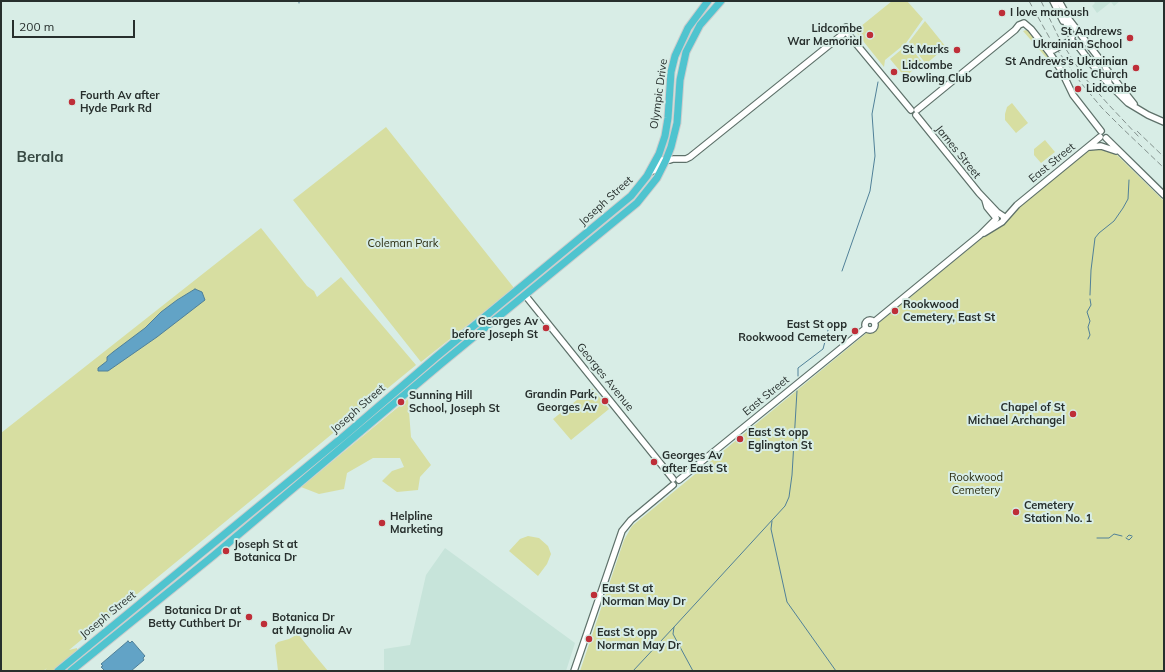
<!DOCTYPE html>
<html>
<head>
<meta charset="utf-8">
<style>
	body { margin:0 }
	#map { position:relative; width:1165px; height:672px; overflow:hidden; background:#d8ede6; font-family:Mulish,sans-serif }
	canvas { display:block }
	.frame { position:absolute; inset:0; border:2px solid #272f2d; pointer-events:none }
	.scale { position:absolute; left:12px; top:20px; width:123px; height:18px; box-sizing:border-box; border:2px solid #272f2d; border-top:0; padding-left:5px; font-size:12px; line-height:14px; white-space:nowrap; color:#272f2d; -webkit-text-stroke:3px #d8ede6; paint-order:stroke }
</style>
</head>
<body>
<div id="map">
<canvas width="1165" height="672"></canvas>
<div class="frame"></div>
<div class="scale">200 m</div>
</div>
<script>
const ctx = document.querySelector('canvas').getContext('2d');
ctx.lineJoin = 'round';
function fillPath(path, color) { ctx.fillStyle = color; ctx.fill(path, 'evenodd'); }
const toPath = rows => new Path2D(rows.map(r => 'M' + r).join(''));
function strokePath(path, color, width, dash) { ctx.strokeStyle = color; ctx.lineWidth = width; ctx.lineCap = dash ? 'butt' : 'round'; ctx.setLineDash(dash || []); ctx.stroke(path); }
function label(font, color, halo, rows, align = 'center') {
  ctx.font = font + ' Mulish,sans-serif'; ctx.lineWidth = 4; ctx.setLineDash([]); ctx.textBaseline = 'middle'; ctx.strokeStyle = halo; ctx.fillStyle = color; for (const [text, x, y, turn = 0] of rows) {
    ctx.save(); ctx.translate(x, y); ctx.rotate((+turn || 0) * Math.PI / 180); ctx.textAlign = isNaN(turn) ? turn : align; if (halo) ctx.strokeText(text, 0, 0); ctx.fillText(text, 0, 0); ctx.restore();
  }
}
fillPath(toPath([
	[1093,1,1120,1,1114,6,1111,2,1097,13,1092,6,1095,3],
	[445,548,575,643,566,671,384,671,384,649,410,645,426,575]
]), '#c7e4da');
fillPath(toPath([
	[892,1,907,1,923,19,906,43,885,60,884,67,855,31],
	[925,21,946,47,926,64,909,42],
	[1026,30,1030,32,1058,71,1023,31],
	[908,44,922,62,905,77,890,59],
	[1012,103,1028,123,1016,133,1005,120,1005,114,1007,107],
	[386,127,514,288,421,362,293,200],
	[1045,140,1055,152,1041,163,1034,155,1034,149],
	[1100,148,1109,150,1117,155,1164,201,1164,671,580,671,624,540,632,526,1083,155,1090,149],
	[261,228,307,286,314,291,317,297,341,277,416,365,69,650,77,648,77,651,54,671,44,671,47,668,43,671,1,671,1,433],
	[592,388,609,409,571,440,553,419],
	[408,399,411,437,431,465,420,477,418,490,397,492,382,481,392,471,404,467,400,458,373,458,347,473,344,489,319,494,301,487],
	[528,536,539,538,548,546,551,554,547,564,538,576,509,551,520,539],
	[298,634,313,653,328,671,278,671,275,645,278,642,289,639]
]), '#d7dea1');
const water = toPath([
	[195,289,202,292,205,300,157,337,108,371,98,371,98,368,107,361,107,357,113,352,145,328,161,312,177,300,195,289],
	[128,641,130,643,132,641,145,656,143,658,144,660,131,671,105,671,101,667,103,666,101,664,128,641]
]);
fillPath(water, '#62a3c6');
strokePath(water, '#508098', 1);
strokePath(toPath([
	[299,3,299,1],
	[842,271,870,191,875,156,872,114,878,82],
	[1090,295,1091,270,1095,238,1099,233,1114,221,1123,208,1128,199,1129,180],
	[1088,339,1090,335,1088,327,1090,321,1087,312,1091,305,1090,299],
	[798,376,798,368,823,349,828,330],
	[772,521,771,529,787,602,836,671],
	[1127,537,1129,535,1132,536],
	[1097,538,1109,538,1114,534,1122,536],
	[1126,538,1129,540,1132,537],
	[633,671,674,627],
	[693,671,673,634,674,627,785,506,789,497,792,475,797,391]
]), '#508098', 1);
const secondary = toPath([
	[1053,1,1063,21],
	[1059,1,1064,10,1064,18,1072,37,1071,40,1078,46,1102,77,1128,103,1148,115,1164,122],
	[1064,13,1105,66,1107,71,1109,84],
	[843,34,843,29,846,27,850,30,848,34],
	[848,34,911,110],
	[1107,70,1134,104],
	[917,110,1015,30,1019,25,1024,23,1031,29,1049,52,1061,70,1073,95,1101,131],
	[916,115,979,193,997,212,1003,216,1004,219],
	[1106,138,1164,195],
	[1090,147,1101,146,1116,151],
	[670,160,673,159,686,159,690,157,843,34],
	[650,172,655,170,662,160,668,160],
	[985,200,987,207,996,218],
	[984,233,1002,222,1017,205,1100,137],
	[525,295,673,479],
	'865 325a5 5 0 1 1 10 0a5 5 0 1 1-10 0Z',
	[874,322,980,235,996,219],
	[679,480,866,328],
	[574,671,622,531,631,520,673,485]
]);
const highway = toPath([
	[58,671,344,436,436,357,631,196,647,176,659,154,665,136,668,118,671,72,675,56,688,28,708,1],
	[71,671,213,556,442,363,637,203,657,178,666,160,671,147,677,123,680,80,686,52,700,25,721,1]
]);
strokePath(secondary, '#5e716a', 8);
strokePath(highway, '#cbcdcd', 9);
strokePath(secondary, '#fff', 5.5);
strokePath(highway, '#4fc4cf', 7);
strokePath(toPath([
	[1029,1,1053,44,1081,83,1102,108,1121,127,1164,168],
	[1041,1,1060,40,1084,77,1108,104,1139,137],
	[1137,131,1164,157]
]), '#83918d', 1, [6, 3]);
const secondaryBridge = toPath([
	[1053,50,1068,42]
]);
strokePath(secondaryBridge, '#5e716a', 8, []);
strokePath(secondaryBridge, '#fff', 5.5);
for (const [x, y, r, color] of [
	[1002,13,4,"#be2e38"],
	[870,35,4,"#be2e38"],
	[1130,38,4,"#be2e38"],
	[957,50,4,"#be2e38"],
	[1136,68,4,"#be2e38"],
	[894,72,4,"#be2e38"],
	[1078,89,4,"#be2e38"],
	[72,102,4,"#be2e38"],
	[895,311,4,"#be2e38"],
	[546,328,4,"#be2e38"],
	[855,331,4,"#be2e38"],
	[605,401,4,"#be2e38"],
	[401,402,4,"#be2e38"],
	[1073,414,4,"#be2e38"],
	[740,439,4,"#be2e38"],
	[654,462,4,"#be2e38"],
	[1016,512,4,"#be2e38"],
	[382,523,4,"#be2e38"],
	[226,551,4,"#be2e38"],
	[594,595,4,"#be2e38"],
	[249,617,4,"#be2e38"],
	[264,624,4,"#be2e38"],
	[589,639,4,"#be2e38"]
]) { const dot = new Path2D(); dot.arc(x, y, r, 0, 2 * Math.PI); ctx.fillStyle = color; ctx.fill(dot); strokePath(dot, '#d8ede6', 1.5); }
label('bold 11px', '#272f2d', '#d8ede6', [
	["I love manoush",1010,13],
	["Lidcombe",862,29,"right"],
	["War Memorial",862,42,"right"],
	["St Andrews",1122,32,"right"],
	["Ukrainian School",1122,45,"right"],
	["St Marks",949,50,"right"],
	["St Andrews’s Ukrainian",1128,62,"right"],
	["Catholic Church",1128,75,"right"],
	["Lidcombe",902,66],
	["Bowling Club",902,79],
	["Lidcombe",1086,89],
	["Fourth Av after",80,96],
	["Hyde Park Rd",80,109],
	["Rookwood",903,305],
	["Cemetery, East St",903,318],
	["Georges Av",538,322,"right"],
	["before Joseph St",538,335,"right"],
	["East St opp",847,325,"right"],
	["Rookwood Cemetery",847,338,"right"],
	["Grandin Park,",597,395,"right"],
	["Georges Av",597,408,"right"],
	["Sunning Hill",409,396],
	["School, Joseph St",409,409],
	["Chapel of St",1065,408,"right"],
	["Michael Archangel",1065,421,"right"],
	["East St opp",748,433],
	["Eglington St",748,446],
	["Georges Av",662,456],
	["after East St",662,469],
	["Cemetery",1024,506],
	["Station No. 1",1024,519],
	["Helpline",390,517],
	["Marketing",390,530],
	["Joseph St at",234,545],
	["Botanica Dr",234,558],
	["East St at",602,589],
	["Norman May Dr",602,602],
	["Botanica Dr at",241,611,"right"],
	["Betty Cuthbert Dr",241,624,"right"],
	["Botanica Dr",272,618],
	["at Magnolia Av",272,631],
	["East St opp",597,633],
	["Norman May Dr",597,646]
], 'left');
label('11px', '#272f2d', '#d8ede6', [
	["Olympic Drive",659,94,-82],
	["James Street",958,152,51],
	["East Street",1052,163,-39],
	["Joseph Street",606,201,-42],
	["Georges Avenue",605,377,51],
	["East Street",766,396,-39],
	["Joseph Street",358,409,-41],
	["Joseph Street",108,615,-39]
]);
label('11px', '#292b0f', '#d8ede6', [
	["Coleman Park",403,244],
	["Rookwood",976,478],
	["Cemetery",976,491]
]);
label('bold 15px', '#394b45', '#d8ede6', [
	["Berala",40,157]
]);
</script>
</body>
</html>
